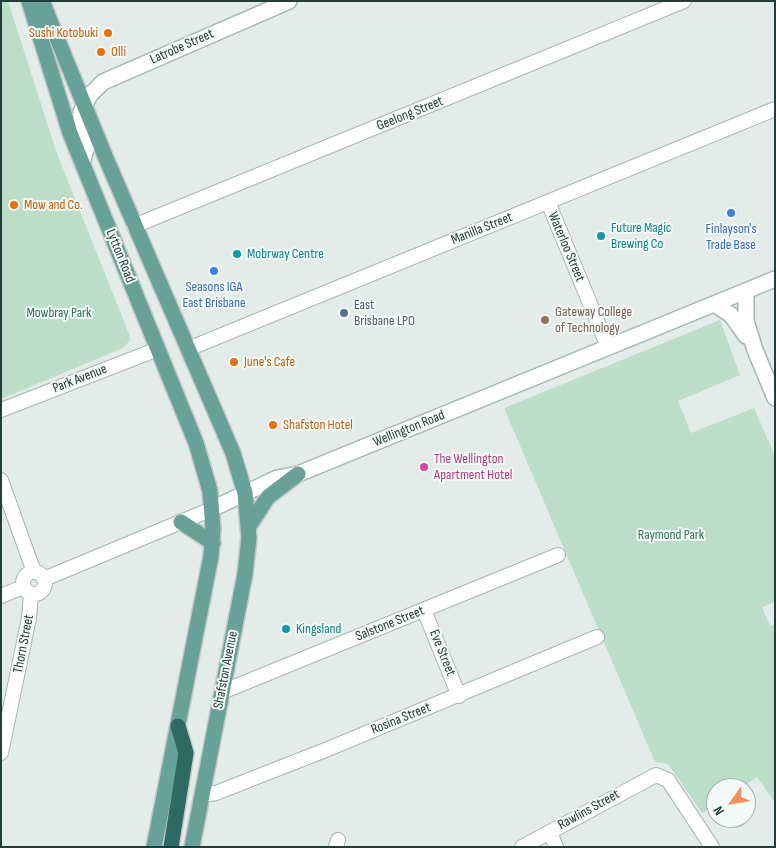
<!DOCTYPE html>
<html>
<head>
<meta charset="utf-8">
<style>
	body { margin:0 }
	#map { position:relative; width:776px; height:848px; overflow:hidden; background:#e3ece9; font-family:"Sofia Sans Condensed",sans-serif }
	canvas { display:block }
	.frame { position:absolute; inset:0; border:2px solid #233d39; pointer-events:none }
	.north { position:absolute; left:706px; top:778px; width:50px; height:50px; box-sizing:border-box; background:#f3f9f7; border:1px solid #a0aeab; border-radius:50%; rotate:238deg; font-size:14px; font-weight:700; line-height:20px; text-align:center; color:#233d39 }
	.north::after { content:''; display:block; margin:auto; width:18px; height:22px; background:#ef915e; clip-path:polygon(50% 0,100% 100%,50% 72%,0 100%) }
</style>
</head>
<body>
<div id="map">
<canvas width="776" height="848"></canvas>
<div class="frame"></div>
<div class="north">N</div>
</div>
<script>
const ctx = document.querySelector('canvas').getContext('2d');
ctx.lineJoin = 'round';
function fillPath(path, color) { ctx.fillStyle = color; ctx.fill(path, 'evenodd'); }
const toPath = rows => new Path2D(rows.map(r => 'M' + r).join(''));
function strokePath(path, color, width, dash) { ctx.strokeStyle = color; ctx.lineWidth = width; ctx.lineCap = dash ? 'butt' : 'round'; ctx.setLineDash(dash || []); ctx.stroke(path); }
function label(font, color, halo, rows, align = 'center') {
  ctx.font = font + ' "Sofia Sans Condensed",sans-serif'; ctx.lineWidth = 4; ctx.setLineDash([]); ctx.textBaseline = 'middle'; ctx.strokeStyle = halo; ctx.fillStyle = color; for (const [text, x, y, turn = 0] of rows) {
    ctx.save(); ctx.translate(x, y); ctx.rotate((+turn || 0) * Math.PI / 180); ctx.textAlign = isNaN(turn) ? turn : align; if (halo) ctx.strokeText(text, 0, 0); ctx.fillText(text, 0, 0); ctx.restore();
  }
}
fillPath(toPath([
	[1,1,8,1,56,151,131,339,123,348,1,399],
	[720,320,740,375,678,401,691,433,754,408,775,456,775,602,762,607,770,626,775,624,775,803,757,777,741,788,716,788,716,804,702,813,668,764,655,762,504,408]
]), '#bcddc8');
const minor = toPath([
	[548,202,608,347],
	[134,226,684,1],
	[188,349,775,109],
	[1,410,158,349],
	[1,480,34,572],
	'23 583a11 11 0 1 1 22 0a11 11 0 1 1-22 0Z',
	[44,579,212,509],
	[1,596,23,587],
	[424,610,459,696],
	[222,692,558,555],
	[1,753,29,618,31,594],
	[202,795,216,793,328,749,597,637],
	[550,832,556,847],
	[336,847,338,840],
	[522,847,656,775,668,780,712,847]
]);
const tertiary = toPath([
	[746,291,746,321,755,350,775,398],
	[715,304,731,315,746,336]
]);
const secondary = toPath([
	[82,163,87,146,81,132,81,112,90,95,103,82,289,1],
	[212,509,277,478,298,474,775,279]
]);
const primary = toPath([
	[29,1,70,133,196,443,210,491,213,529,211,556,154,847],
	[42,1,105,156,233,453,245,493,249,538,245,574,192,847],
	[181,522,213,543],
	[249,526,268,497,298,474]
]);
const motorway = toPath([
	[171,847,186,753,178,726]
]);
strokePath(minor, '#a6b4b1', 16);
strokePath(tertiary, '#a6b4b1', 18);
strokePath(secondary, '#a1b8b2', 18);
strokePath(primary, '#c1c9c8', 18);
strokePath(motorway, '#c1c9c8', 18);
strokePath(minor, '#fff', 14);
strokePath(tertiary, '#fff', 15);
strokePath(secondary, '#fff', 15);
strokePath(primary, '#68a198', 15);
strokePath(motorway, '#2f6963', 15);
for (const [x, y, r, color] of [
	[108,33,5,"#e8710a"],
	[101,52,5,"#e8710a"],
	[14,205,5,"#e8710a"],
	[731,213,5,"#3f7fe0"],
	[601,236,5,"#0f9aa8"],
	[237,254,5,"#0f9aa8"],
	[214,271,5,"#3f7fe0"],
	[344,313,5,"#5c6f8a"],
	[545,320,5,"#8d6e63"],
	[234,362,5,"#e8710a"],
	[273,425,5,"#e8710a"],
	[424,467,5,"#d1479c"],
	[286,629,5,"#0f9aa8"]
]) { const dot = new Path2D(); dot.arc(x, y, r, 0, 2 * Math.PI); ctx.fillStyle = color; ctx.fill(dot); strokePath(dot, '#f3f9f7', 2); }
label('14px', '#c56008', '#f3f9f7', [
	["Sushi Kotobuki",98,33,"right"],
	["Olli",111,52],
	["Mow and Co.",24,205],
	["June's Cafe",244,362],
	["Shafston Hotel",283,425]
], 'left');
label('14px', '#233d39', '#f3f9f7', [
	["Latrobe Street",182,47,-24],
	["Geelong Street",410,114,-22],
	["Manilla Street",482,229,-22],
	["Waterloo Street",566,247,67],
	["Lytton Road",120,256,68],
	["Park Avenue",80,379,-21],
	["Wellington Road",409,429,-22],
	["Salstone Street",390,624,-22],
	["Thorn Street",24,644,-79],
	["Eve Street",442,653,68],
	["Shafston Avenue",226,670,-79],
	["Rosina Street",401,719,-22],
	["Rawlins Street",589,810,-29]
]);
label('14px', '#0d838f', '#f3f9f7', [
	["Future Magic",611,228],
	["Brewing Co",611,244],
	["Mobrway Centre",247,254],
	["Kingsland",296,629]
], 'left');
label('14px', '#366cbe', '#f3f9f7', [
	["Finlayson's",731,229],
	["Trade Base",731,245],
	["Seasons IGA",214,287],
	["East Brisbane",214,303]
]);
label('14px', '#4e5e75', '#f3f9f7', [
	["East",354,305],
	["Brisbane LPO",354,321]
], 'left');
label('14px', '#785e54', '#f3f9f7', [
	["Gateway College",555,312],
	["of Technology",555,328]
], 'left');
label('14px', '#2e7350', '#f3f9f7', [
	["Mowbray Park",59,313],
	["Raymond Park",671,535]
]);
label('14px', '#b23c85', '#f3f9f7', [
	["The Wellington",434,459],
	["Apartment Hotel",434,475]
], 'left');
</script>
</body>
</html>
